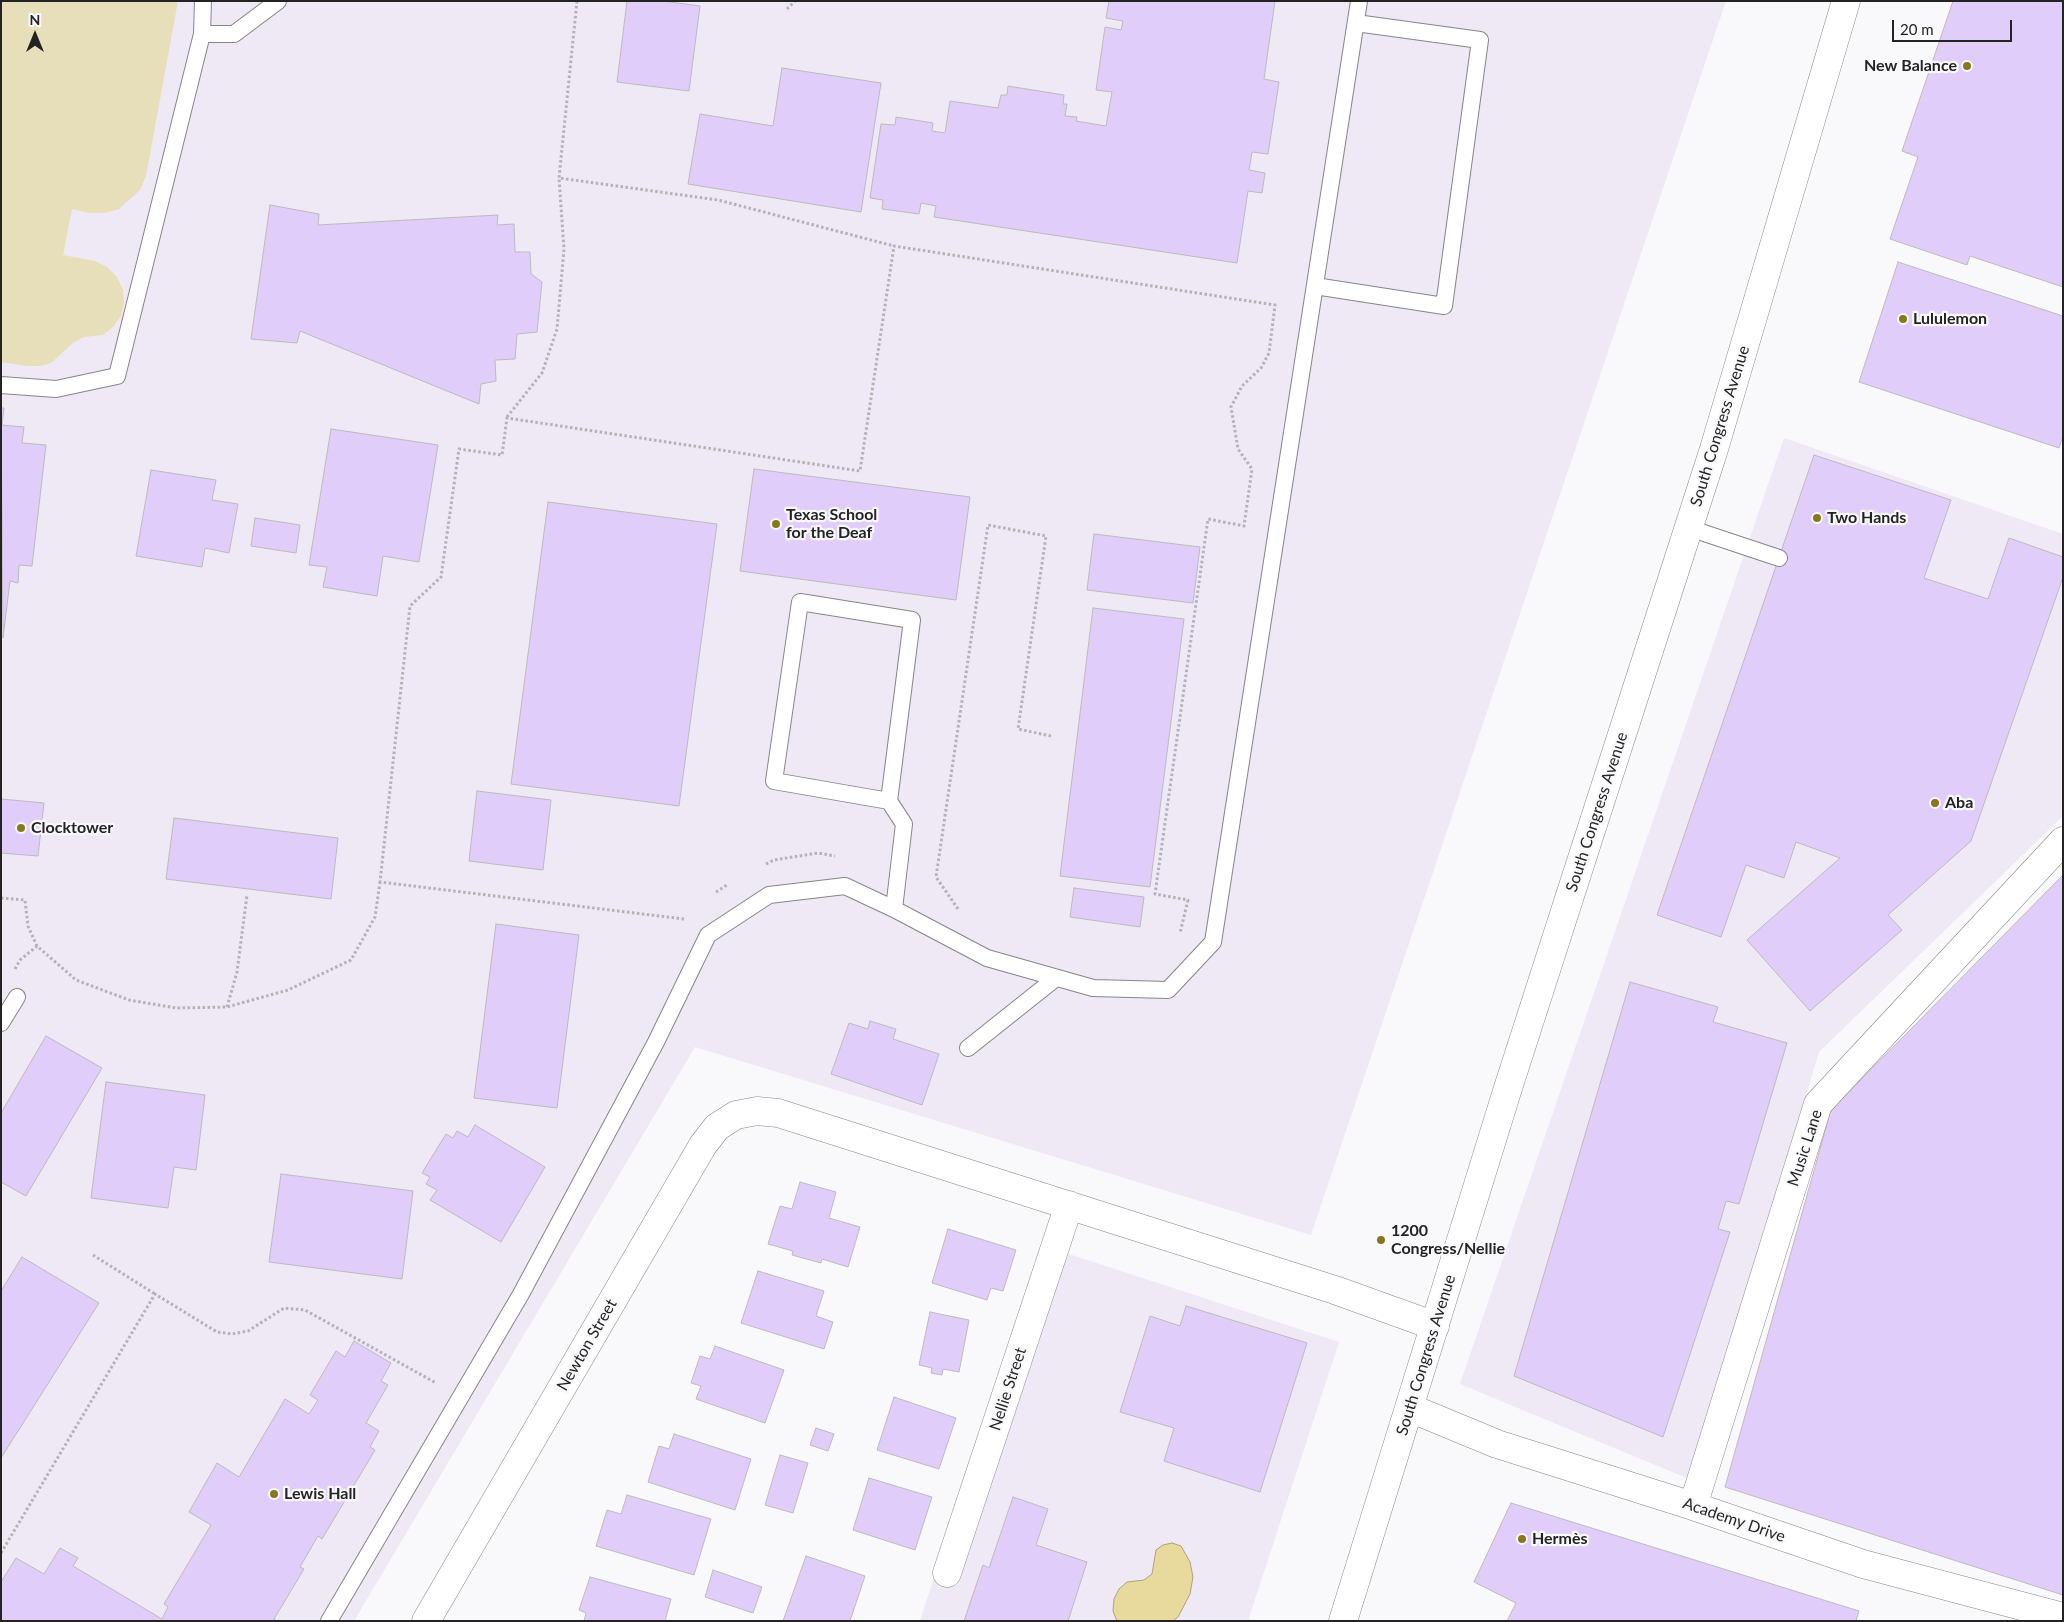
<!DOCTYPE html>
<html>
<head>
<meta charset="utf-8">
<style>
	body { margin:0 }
	#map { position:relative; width:2064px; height:1622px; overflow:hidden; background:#f9f8fb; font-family:Lato,sans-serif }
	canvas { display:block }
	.frame { position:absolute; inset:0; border:2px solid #242324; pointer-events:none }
	.north { position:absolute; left:10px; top:10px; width:50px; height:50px; -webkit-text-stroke:4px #f9f8fb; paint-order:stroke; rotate:0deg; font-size:14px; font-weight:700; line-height:20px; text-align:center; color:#242324 }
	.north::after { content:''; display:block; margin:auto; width:18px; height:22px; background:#242324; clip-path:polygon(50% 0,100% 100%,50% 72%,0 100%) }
	.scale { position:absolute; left:1892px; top:20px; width:120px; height:22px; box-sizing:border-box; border:2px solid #242324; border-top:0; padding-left:6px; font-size:15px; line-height:18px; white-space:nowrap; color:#242324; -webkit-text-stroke:4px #f9f8fb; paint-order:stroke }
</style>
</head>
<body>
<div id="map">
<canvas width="2064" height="1622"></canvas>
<div class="frame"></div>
<div class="north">N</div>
<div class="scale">20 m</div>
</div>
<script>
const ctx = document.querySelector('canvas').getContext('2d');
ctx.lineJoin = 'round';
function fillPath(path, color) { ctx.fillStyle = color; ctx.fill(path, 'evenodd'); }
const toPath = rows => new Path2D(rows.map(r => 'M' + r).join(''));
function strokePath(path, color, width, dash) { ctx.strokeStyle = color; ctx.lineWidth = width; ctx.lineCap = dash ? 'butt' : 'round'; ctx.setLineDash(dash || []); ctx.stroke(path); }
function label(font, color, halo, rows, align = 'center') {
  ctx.font = font + ' Lato,sans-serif'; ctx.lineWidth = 4.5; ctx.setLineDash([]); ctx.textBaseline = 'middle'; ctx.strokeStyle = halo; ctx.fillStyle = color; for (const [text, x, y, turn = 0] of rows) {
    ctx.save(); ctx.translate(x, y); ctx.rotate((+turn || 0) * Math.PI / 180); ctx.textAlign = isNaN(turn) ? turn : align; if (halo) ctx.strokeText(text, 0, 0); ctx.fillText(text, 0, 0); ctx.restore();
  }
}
fillPath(toPath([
	[1,1,1726,1,1311,1235,695,1047,354,1621,1,1621],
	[1784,438,2063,534,2063,816,1819,1052,1689,1479,1460,1384],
	[1041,1245,1339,1342,1248,1621,920,1621]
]), '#eee9f4');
fillPath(toPath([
	[1,1,178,1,146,176,140,190,119,209,105,213,89,213,72,209,63,255,95,261,107,267,117,277,123,290,124,303,121,316,113,327,103,335,84,337,74,342,51,363,41,366,27,366,1,362]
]), '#e7dfba');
const water = toPath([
	[1172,1543,1181,1546,1190,1562,1193,1577,1190,1594,1178,1617,1173,1621,1117,1621,1113,1611,1114,1599,1119,1589,1127,1582,1144,1580,1152,1574,1156,1550,1163,1545,1172,1543]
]);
fillPath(water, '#e8da9d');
strokePath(water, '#ada379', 1);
const building = toPath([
	[627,1,663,1,700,6,689,91,617,82,627,1],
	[1109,1,1275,1,1264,79,1279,82,1268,154,1252,152,1249,170,1265,173,1262,193,1248,191,1237,263,934,217,936,206,921,203,919,214,882,209,883,200,870,198,881,124,895,125,896,117,933,123,932,131,945,133,950,101,998,108,1001,95,1007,95,1008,86,1064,95,1063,104,1067,104,1065,116,1077,117,1076,121,1106,126,1112,92,1096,90,1105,27,1121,30,1123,21,1106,18,1109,1],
	[1953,1,2063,1,2063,287,1970,256,1967,265,1890,239,1918,157,1902,151,1953,1],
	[782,68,881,83,861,212,688,184,700,114,773,126,782,68],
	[270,205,319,214,318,225,498,215,497,225,514,224,515,252,530,252,531,274,542,282,537,332,517,334,515,359,495,360,496,381,481,384,479,404,300,331,297,343,251,339,270,205],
	[1898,262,2063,316,2063,436,2059,448,1859,382,1898,262],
	[1,408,4,408,2,425,24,427,22,443,46,445,32,566,19,565,18,583,10,581,3,638,1,408],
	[331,429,438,445,419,562,383,556,377,596,323,587,327,567,309,565,331,429],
	[1814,455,1951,500,1924,578,1988,599,2009,538,2063,557,2063,577,1971,841,1888,915,1902,930,1810,1011,1747,940,1840,858,1796,842,1784,878,1746,865,1721,937,1657,915,1814,455],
	[754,469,970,497,956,600,740,571,754,469],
	[151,470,216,480,212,500,238,504,229,553,205,548,202,567,136,556,151,470],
	[548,502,717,524,679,806,511,784,548,502],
	[255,518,300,525,296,553,251,546,255,518],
	[1094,534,1200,547,1193,603,1087,590,1094,534],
	[1093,608,1184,619,1150,887,1060,876,1093,608],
	[477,791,551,800,543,870,469,861,477,791],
	[1,799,44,803,38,856,1,853,1,799],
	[174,818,338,838,331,899,166,879,174,818],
	[2063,875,2063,1595,1725,1487,1831,1110,2063,875],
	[1074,888,1144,897,1140,927,1070,917,1074,888],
	[496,924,579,935,557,1108,474,1098,496,924],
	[1630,982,1718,1007,1713,1022,1787,1043,1739,1204,1726,1201,1718,1229,1730,1232,1663,1437,1514,1376,1630,982],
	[870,1021,896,1029,893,1039,939,1054,922,1105,831,1074,849,1023,868,1029,870,1021],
	[46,1036,102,1068,26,1196,1,1182,1,1113,46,1036],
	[106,1082,205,1095,196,1170,174,1167,168,1208,91,1198,106,1082],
	[475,1125,545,1167,501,1242,430,1200,437,1190,426,1184,430,1177,422,1173,446,1134,453,1138,457,1131,468,1137,475,1125],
	[281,1174,413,1191,402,1279,269,1262,281,1174],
	[800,1182,836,1192,829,1218,860,1227,848,1267,822,1259,821,1263,792,1255,793,1251,768,1244,780,1206,792,1209,800,1182],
	[948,1229,1016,1250,1003,1291,991,1288,987,1300,932,1283,948,1229],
	[22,1257,99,1303,1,1458,1,1291,22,1257],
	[758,1271,824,1291,816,1316,833,1322,824,1349,741,1323,758,1271],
	[1186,1306,1307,1343,1260,1492,1164,1461,1174,1428,1120,1412,1150,1316,1180,1326,1186,1306],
	[930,1312,969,1320,959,1372,943,1369,942,1375,931,1373,932,1368,919,1365,930,1312],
	[354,1341,391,1363,381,1381,388,1385,366,1423,379,1431,370,1447,375,1450,322,1539,318,1536,300,1567,304,1569,274,1619,277,1621,1,1621,1,1582,16,1558,44,1574,60,1548,78,1558,73,1566,162,1619,168,1607,164,1604,211,1525,189,1512,217,1463,239,1477,285,1399,309,1414,318,1400,310,1395,336,1351,345,1357,354,1341],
	[715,1346,784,1370,765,1423,696,1399,701,1386,691,1383,700,1356,710,1359,715,1346],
	[894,1397,956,1418,939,1469,877,1450,894,1397],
	[816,1428,834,1434,828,1451,810,1445,816,1428],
	[674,1434,751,1459,735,1510,648,1482,659,1446,669,1449,674,1434],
	[780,1455,808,1463,793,1513,765,1505,780,1455],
	[869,1478,932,1497,915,1550,853,1530,869,1478],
	[627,1495,711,1519,694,1575,596,1546,607,1510,621,1514,627,1495],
	[1013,1497,1048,1509,1036,1545,1087,1562,1068,1621,964,1621,983,1565,989,1568,1013,1497],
	[1511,1503,1859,1611,1856,1621,1507,1621,1516,1603,1474,1582,1511,1503],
	[806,1556,865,1576,850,1621,783,1621,806,1556],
	[713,1570,762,1587,753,1613,705,1597,713,1570],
	[590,1577,671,1599,665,1621,584,1621,586,1613,579,1610,590,1577]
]);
fillPath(building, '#e1cdf9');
strokePath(building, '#bcbbbe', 1);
const lane = toPath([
	[202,34,234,34,278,1],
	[1315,286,1444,306,1480,40,1356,23],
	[1,385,56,389,117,376,202,34,203,1],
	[1689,528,1779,558],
	[889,801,912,620,800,602,774,781,889,801,904,824,894,909],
	[1,1023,17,997],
	[968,1048,1056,978],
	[329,1621,521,1294,656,1042,708,935,769,895,845,886,894,909,987,958,1093,988,1168,990,1213,942,1359,1]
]);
const street = toPath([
	[1410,1408,1497,1444,1693,1506,1863,1564,2063,1617],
	[1693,1506,1818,1104,2063,841],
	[947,1573,1069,1205],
	[426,1621,703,1145,717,1127,736,1115,757,1111,778,1113,1335,1290,1435,1326]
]);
const primary = toPath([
	[1343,1621,1508,1088,1714,449,1846,1]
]);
strokePath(lane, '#878589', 18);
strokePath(street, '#878589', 29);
strokePath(primary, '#878589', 29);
strokePath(toPath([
	[577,1,559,178,718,200,894,246],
	[787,9,795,1],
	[507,417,542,373,557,329,564,249,559,178],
	[766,864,774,860,818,853,835,856],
	[716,892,727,885],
	[1,898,25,900,28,926,37,946],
	[958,909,936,877,988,525,1046,536,1018,729,1051,736],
	[684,919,380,882,410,606,441,577,459,449,502,455,507,418,860,471,894,246,1275,305,1269,353,1261,368,1242,386,1231,407,1238,449,1252,469,1244,526,1208,519,1155,894,1188,900,1180,933],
	[15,969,20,960,37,946,76,980,129,1000,176,1008,227,1007,288,990,351,960,375,917,380,882],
	[227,1007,237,972,247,895],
	[93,1255,155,1294],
	[1,1553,155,1294,217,1332,232,1334,248,1331,284,1308,305,1310,436,1383]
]), '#b3b2b5', 3, [2.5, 2.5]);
strokePath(lane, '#fff', 16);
strokePath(street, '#fff', 28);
strokePath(primary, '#fff', 28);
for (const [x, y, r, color] of [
	[1967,66,5,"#8a771b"],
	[1903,319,5,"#8a771b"],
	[1817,518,5,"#8a771b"],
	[776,524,5,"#8a771b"],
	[1935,803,5,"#8a771b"],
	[21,828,5,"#8a771b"],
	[1381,1240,5,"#8a771b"],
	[274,1494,5,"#8a771b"],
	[1522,1539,5,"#8a771b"]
]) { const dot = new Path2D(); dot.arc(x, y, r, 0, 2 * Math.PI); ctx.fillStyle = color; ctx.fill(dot); strokePath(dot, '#f9f8fb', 2); }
label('bold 16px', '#242324', '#f9f8fb', [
	["New Balance",1957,66,"right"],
	["Lululemon",1913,319],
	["Texas School",786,515],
	["for the Deaf",786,533],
	["Two Hands",1827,518],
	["Aba",1945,803],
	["Clocktower",31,828],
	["1200",1391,1231],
	["Congress/Nellie",1391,1249],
	["Lewis Hall",284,1494],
	["Hermès",1532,1539]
], 'left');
label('16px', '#242324', '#f9f8fb', [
	["South Congress Avenue",1720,426,-73],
	["South Congress Avenue",1597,812,-72],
	["Music Lane",1805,1148,-72],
	["Newton Street",587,1345,-60],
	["South Congress Avenue",1426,1355,-73],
	["Nellie Street",1008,1389,-72],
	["Academy Drive",1734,1520,19]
]);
</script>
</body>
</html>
